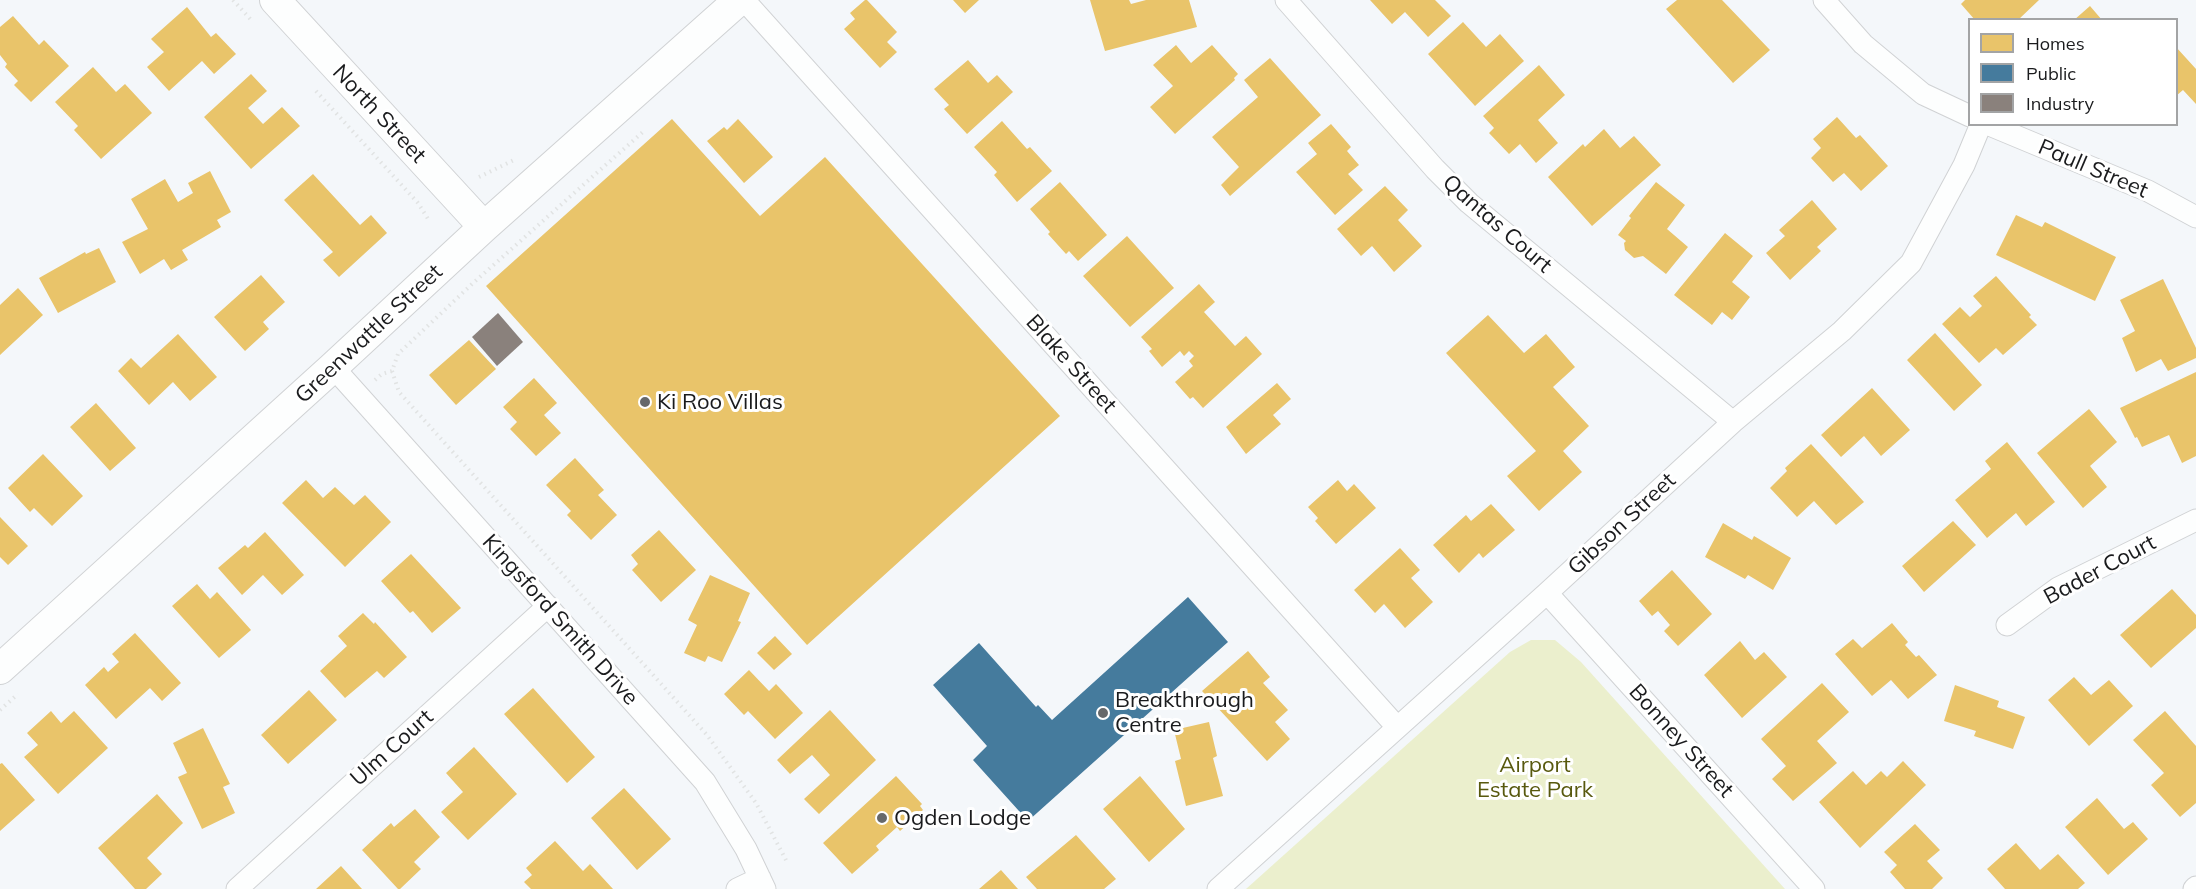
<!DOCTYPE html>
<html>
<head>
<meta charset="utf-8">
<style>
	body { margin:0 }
	#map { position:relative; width:2196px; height:889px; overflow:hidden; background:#f4f7fa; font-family:Mulish,sans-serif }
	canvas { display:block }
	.legend { position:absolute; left:1968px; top:18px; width:210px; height:108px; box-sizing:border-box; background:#fff; border:2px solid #a3a4a5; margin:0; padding:8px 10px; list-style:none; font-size:18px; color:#1a1b1d }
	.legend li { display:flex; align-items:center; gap:12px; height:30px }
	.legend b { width:30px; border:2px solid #a3a4a5 }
</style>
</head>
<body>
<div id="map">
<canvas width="2196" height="889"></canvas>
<ul class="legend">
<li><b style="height:16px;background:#e9c46a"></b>Homes</li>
<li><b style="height:16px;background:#457b9d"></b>Public</li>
<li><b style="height:16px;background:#8a817c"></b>Industry</li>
</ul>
</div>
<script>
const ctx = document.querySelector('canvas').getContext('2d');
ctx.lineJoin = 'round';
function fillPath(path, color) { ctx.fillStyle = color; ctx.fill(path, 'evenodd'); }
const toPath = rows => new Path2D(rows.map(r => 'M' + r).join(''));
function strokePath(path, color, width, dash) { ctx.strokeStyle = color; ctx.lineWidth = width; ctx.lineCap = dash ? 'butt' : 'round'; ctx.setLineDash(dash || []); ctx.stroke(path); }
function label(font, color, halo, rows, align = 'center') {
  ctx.font = font + ' Mulish,sans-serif'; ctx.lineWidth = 6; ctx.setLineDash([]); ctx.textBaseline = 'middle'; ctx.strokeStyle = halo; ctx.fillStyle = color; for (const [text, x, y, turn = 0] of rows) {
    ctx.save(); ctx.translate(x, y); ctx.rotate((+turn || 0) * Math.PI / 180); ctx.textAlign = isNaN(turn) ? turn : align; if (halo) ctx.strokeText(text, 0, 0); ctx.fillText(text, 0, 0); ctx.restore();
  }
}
fillPath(toPath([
	[1531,640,1555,640,1581,662,1785,889,1246,889,1510,652]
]), '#ebefcd');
fillPath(toPath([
	[865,0,867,0,897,32,887,42,897,52,880,68,844,29,855,19,850,13],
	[953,0,979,0,965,13],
	[1090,0,1129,0,1131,4,1146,0,1189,0,1197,27,1105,51],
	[1370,0,1435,0,1451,16,1428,37,1405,12,1392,24],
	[1677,0,1722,0,1770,50,1733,83,1666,9],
	[1965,0,2039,0,2018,20,1975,20,1961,4],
	[2090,6,2102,20,2074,20],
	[187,7,211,37,216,33,236,54,214,74,202,61,169,91,147,67,164,52,151,39],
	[13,16,39,45,44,40,69,66,31,102,14,85,18,81,5,67,7,64,0,55,0,27],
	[1463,22,1486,47,1500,34,1524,61,1475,106,1428,54],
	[1176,45,1191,63,1212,45,1238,74,1234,78,1235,80,1175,134,1150,107,1173,86,1153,65],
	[2176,47,2196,69,2196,104,2183,90,2176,96],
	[1270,58,1321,115,1230,196,1221,185,1239,167,1212,137,1258,97,1244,80],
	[968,60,988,83,997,75,1013,92,967,134,944,109,949,105,934,89],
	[1539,65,1565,95,1538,120,1558,143,1536,163,1520,144,1509,154,1489,133,1494,128,1483,116],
	[93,67,116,92,125,84,152,113,101,159,74,130,78,126,55,102],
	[251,74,267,91,248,108,263,124,282,107,300,126,251,169,204,117],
	[1837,117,1856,138,1860,135,1888,166,1861,191,1844,173,1833,182,1811,158,1821,148,1813,139],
	[672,119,760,216,825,157,1060,416,807,645,486,286],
	[738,119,773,157,744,183,707,141,724,127,727,130],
	[1002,121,1027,149,1030,147,1052,171,1017,202,994,175,997,172,974,147],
	[1331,124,1351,147,1347,151,1359,165,1348,174,1363,190,1335,215,1296,172,1317,154,1308,143],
	[1604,129,1620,148,1634,136,1661,165,1592,226,1548,177,1583,144,1585,147],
	[210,171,231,212,217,220,221,227,182,250,188,260,171,270,164,259,140,274,122,242,148,229,131,199,165,179,178,202,193,193,188,183],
	[313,174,360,225,371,215,387,233,339,277,323,260,333,252,284,200],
	[1060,182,1107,235,1078,261,1069,251,1066,254,1048,234,1050,232,1030,209],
	[1656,182,1685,205,1667,229,1688,247,1666,274,1643,256,1634,258,1625,250,1624,243,1626,241,1618,235,1631,218,1629,216],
	[1385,186,1408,210,1398,220,1422,246,1394,272,1372,246,1361,256,1337,229],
	[1812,200,1837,229,1817,247,1821,251,1790,280,1766,253,1785,236,1779,230],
	[2016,215,2042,227,2045,222,2116,257,2095,301,1996,255],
	[1725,233,1753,256,1732,282,1750,297,1732,320,1722,312,1712,325,1674,295],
	[1127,236,1174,288,1130,327,1083,276],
	[99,248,116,282,58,313,39,278,85,252,86,254],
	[261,275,285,302,263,322,269,329,245,351,214,317],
	[1996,276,2031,315,2029,317,2037,325,2003,355,1996,348,1979,363,1942,324,1960,307,1970,317,1982,306,1973,296],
	[2163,279,2196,348,2196,358,2168,371,2161,359,2136,372,2122,338,2135,331,2120,300],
	[1199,284,1215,302,1204,312,1235,346,1246,336,1262,354,1203,408,1193,397,1190,399,1175,382,1193,366,1189,361,1194,356,1189,351,1184,356,1180,351,1162,367,1149,351,1152,349,1141,337],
	[18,288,43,315,0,355,0,305],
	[1488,315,1524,353,1546,334,1575,367,1553,387,1589,426,1563,451,1582,472,1539,511,1507,476,1536,451,1446,353],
	[1935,333,1982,385,1954,411,1907,360],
	[178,334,217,377,190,401,173,382,149,405,118,371,131,358,141,368],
	[469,340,496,369,456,405,429,375],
	[2196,372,2196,456,2182,463,2169,435,2142,447,2137,437,2135,438,2120,408],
	[534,378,557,403,544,415,561,433,536,456,510,429,517,422,503,407],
	[1277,383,1291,399,1273,415,1281,424,1246,454,1226,427],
	[1872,388,1910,430,1881,456,1864,436,1841,457,1821,435],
	[96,403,136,448,110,471,70,427],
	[2089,409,2117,442,2090,466,2107,487,2083,508,2037,453],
	[2007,442,2055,502,2026,526,2016,513,1987,538,1955,500,1991,469,1985,461],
	[1811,444,1864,502,1836,525,1814,501,1797,517,1770,488,1787,471,1785,468],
	[43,454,83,496,52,526,34,508,30,512,8,488],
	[575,458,604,490,598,495,617,515,591,540,567,515,571,511,546,485],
	[306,480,323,498,335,487,354,505,365,495,391,522,345,567,282,503],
	[1338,480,1347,491,1354,484,1376,508,1336,544,1315,521,1318,518,1308,507],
	[1491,504,1515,530,1483,558,1479,553,1459,573,1433,545,1466,515,1471,521],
	[0,517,28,546,8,565,0,557],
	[1953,521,1976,545,1924,592,1902,566],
	[1723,523,1752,540,1754,536,1791,558,1773,590,1748,575,1745,579,1705,557],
	[659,530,696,570,661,602,632,570,638,564,631,555],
	[265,532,304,575,282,595,263,575,242,595,218,568,245,545,248,548],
	[1400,548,1420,570,1411,578,1433,602,1405,628,1384,604,1375,613,1354,590],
	[411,554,461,608,432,633,413,611,410,613,381,581],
	[1672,570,1712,614,1678,646,1664,631,1670,625,1658,611,1652,616,1639,601],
	[710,575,750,593,738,621,741,622,722,662,708,656,705,662,684,653,697,625,688,620],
	[197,584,210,599,217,592,251,630,219,658,172,606],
	[2172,589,2196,615,2196,628,2151,668,2120,635],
	[363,613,374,624,375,622,407,657,384,678,377,671,345,698,320,671,347,646,338,636],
	[1892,623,1908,642,1905,645,1916,657,1919,655,1937,675,1908,699,1891,680,1872,696,1835,654,1853,639,1862,648],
	[135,633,181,683,162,701,150,688,116,719,85,685,104,667,108,672,119,662,112,654],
	[775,636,792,654,774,670,757,653],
	[1740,641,1755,660,1764,652,1787,677,1742,718,1704,675],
	[1248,651,1270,677,1263,683,1288,710,1275,722,1290,739,1267,761,1202,691],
	[749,670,769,691,776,684,803,713,775,739,748,711,744,715,724,694],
	[2074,677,2091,695,2109,680,2133,706,2089,746,2048,700],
	[1822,683,1849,712,1817,741,1837,763,1793,801,1772,779,1786,766,1761,739],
	[1955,685,1999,701,1997,707,2025,717,2013,749,1974,736,1976,731,1944,721],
	[533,688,595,757,567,783,504,714],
	[309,690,337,720,288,764,261,735],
	[830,710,876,760,819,814,804,799,830,775,812,755,790,774,777,760],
	[51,711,61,723,74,711,108,748,58,794,24,757,38,745,27,733],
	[2165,711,2196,746,2196,803,2180,817,2151,785,2164,773,2133,740],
	[1209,722,1217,756,1213,758,1223,796,1186,806,1175,761,1181,759,1174,730],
	[203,728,230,784,223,787,235,813,202,829,178,777,187,773,173,743],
	[474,747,517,794,468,840,441,812,463,792,446,773],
	[1903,761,1926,785,1860,848,1819,802,1853,771,1866,785,1881,771,1887,777],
	[2,763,35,800,0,831,0,764],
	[896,776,922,804,920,806,923,810,900,831,897,827,876,846,879,850,852,874,823,843],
	[1140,776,1185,829,1149,862,1103,809],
	[624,788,671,839,637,870,591,818],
	[157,794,183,823,147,858,162,874,146,889,135,889,98,848],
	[2097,798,2124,829,2133,822,2148,839,2108,875,2065,827],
	[415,809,440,837,414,862,421,869,400,889,398,889,362,850,391,823,394,827],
	[1915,824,1940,850,1927,861,1943,878,1932,889,1905,889,1890,872,1897,865,1884,852],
	[1076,835,1116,879,1104,889,1037,889,1026,877],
	[555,841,583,871,590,864,613,889,531,889,524,882,532,875,526,868],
	[2016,843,2040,870,2058,854,2085,883,2078,889,2005,889,1987,869],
	[341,866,362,889,316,889],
	[1001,870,1018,889,979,889]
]), '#e9c46a');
fillPath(toPath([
	[1188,597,1228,642,1028,821,973,760,987,746,933,685,979,643,1036,707,1038,705,1052,720]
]), '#457b9d');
fillPath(toPath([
	[498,313,523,342,497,366,472,337]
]), '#8a817c');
const street = toPath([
	[744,0,1397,727],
	[1286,0,1435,169,1469,203,1733,422],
	[1824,0,1863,44,1923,94,1970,116],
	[1987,124,2148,191,2196,217],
	[333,367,705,782,746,849,765,889],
	[1547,593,1814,889],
	[2007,625,2058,588,2196,520],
	[237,889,548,606],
	[737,889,760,878],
	[1218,889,1547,593,1733,422,1842,331,1911,263,1964,165,1981,124],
	[2194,889,2196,887]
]);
const secondary = toPath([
	[275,0,484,227],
	[0,669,333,367,484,227,739,0]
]);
strokePath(street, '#d0d2d4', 23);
strokePath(secondary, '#d0d2d4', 32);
strokePath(toPath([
	[233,0,253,22],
	[316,91,418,203,430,222],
	[479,177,514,160],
	[392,371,399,392,707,735,756,803,787,862],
	[375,380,382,374,392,371,398,354,471,285,645,130],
	[0,710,18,694]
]), '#e1e3e3', 4, [1.5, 4.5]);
strokePath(street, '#fdfefe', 21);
strokePath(secondary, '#fdfefe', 30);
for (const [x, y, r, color] of [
	[645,402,6,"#66686a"],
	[1103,713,6,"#66686a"],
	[882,818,6,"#66686a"]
]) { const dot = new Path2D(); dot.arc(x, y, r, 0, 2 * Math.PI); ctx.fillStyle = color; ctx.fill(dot); strokePath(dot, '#fff', 2); }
label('22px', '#1a1b1d', '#fff', [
	["North Street",379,114,47],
	["Paull Street",2093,169,23],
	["Qantas Court",1497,224,41],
	["Greenwattle Street",369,334,-43],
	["Blake Street",1071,364,48],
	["Gibson Street",1622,524,-43],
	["Bader Court",2100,570,-28],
	["Kingsford Smith Drive",560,620,48],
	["Bonney Street",1681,741,48],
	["Ulm Court",392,748,-42]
]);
label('22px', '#1a1b1d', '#fff', [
	["Ki Roo Villas",657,402],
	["Breakthrough",1115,700],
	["Centre",1115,725],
	["Ogden Lodge",894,818]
], 'left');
label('22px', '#58590e', '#fff', [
	["Airport",1535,765],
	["Estate Park",1535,790]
]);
</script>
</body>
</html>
